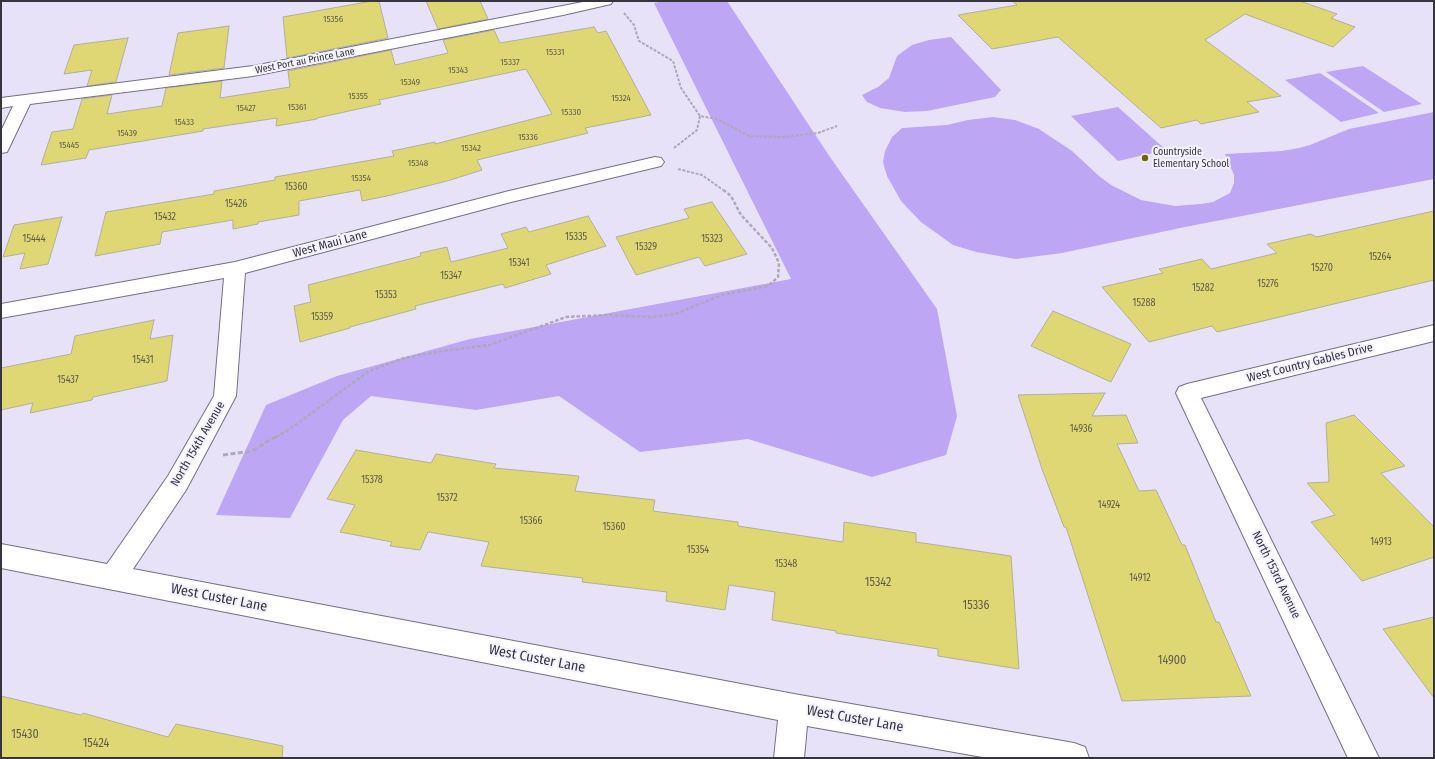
<!DOCTYPE html>
<html>
<head>
<meta charset="utf-8">
<style>
	body { margin:0 }
	#map { position:relative; width:1435px; height:759px; overflow:hidden; background:#e8e2f9; font-family:"Fira Sans Condensed",sans-serif }
	canvas { display:block }
	.frame { position:absolute; inset:0; border:2px solid #36343d; pointer-events:none }
</style>
</head>
<body>
<div id="map">
<canvas width="1435" height="759"></canvas>
<div class="frame"></div>
</div>
<script>
const ctx = document.querySelector('canvas').getContext('2d');
ctx.lineJoin = 'round';
function fillPath(path, color) { ctx.fillStyle = color; ctx.fill(path, 'evenodd'); }
const toPath = rows => new Path2D(rows.map(r => 'M' + r).join(''));
function strokePath(path, color, width, dash) { ctx.strokeStyle = color; ctx.lineWidth = width; ctx.lineCap = dash ? 'butt' : 'round'; ctx.setLineDash(dash || []); ctx.stroke(path); }
function label(font, color, halo, rows, align = 'center') {
  ctx.font = font + ' "Fira Sans Condensed",sans-serif'; ctx.lineWidth = 4; ctx.setLineDash([]); ctx.textBaseline = 'middle'; ctx.strokeStyle = halo; ctx.fillStyle = color; for (const [text, x, y, turn = 0] of rows) {
    ctx.save(); ctx.translate(x, y); ctx.rotate((+turn || 0) * Math.PI / 180); ctx.textAlign = isNaN(turn) ? turn : align; if (halo) ctx.strokeText(text, 0, 0); ctx.fillText(text, 0, 0); ctx.restore();
  }
}
fillPath(toPath([
	[664,1,727,1,830,157,937,309,957,416,946,455,872,477,748,439,640,452,559,396,476,410,371,396,343,420,290,518,216,515,266,405,337,376,470,339,791,279,654,3],
	[951,37,1001,90,995,97,927,111,905,112,880,108,867,102,862,95,878,87,889,78,897,56,912,45,929,40],
	[1363,66,1422,104,1384,112,1326,72],
	[1320,73,1379,113,1341,122,1285,80],
	[1118,107,1166,150,1118,161,1071,116],
	[1434,112,1434,179,1185,227,1062,253,1016,259,976,252,953,245,921,222,901,201,887,176,883,162,885,151,892,137,902,128,947,125,968,120,993,117,1015,120,1039,129,1072,151,1099,176,1111,185,1141,200,1175,206,1201,204,1213,202,1230,193,1234,183,1234,175,1225,154,1282,151,1299,148,1310,145,1349,129]
]), '#bda6f4');
const building = toPath([
	[372,1,379,1,388,38,287,58,283,17,372,1],
	[426,1,480,1,488,19,438,29,426,1],
	[1012,1,1300,1,1337,14,1331,18,1355,27,1333,47,1245,14,1205,40,1281,96,1247,102,1259,112,1201,124,1197,120,1161,128,1058,37,992,49,958,15,1017,5,1012,1],
	[229,26,224,68,169,75,178,33,229,26],
	[594,27,598,33,606,31,651,115,585,128,588,133,477,160,482,170,447,181,387,196,362,201,360,190,299,201,299,215,258,222,258,224,233,229,233,220,162,232,160,244,95,256,106,212,214,194,214,191,275,180,275,177,394,156,392,151,435,142,435,144,552,114,526,69,379,100,381,104,317,118,317,119,276,126,277,118,203,129,203,131,89,150,86,158,41,165,52,132,73,129,82,99,112,95,107,114,162,106,166,88,222,81,220,98,290,87,288,71,391,50,395,65,448,53,443,40,494,30,500,43,594,27],
	[128,38,116,82,87,86,92,70,64,74,74,45,128,38],
	[712,202,747,254,705,266,699,257,636,275,616,237,689,218,684,209,712,202],
	[1434,211,1434,280,1217,332,1212,326,1149,342,1102,287,1163,273,1159,269,1202,259,1211,269,1277,253,1267,244,1311,234,1316,237,1434,211],
	[588,216,606,246,546,265,551,274,505,288,503,284,415,306,416,309,350,327,350,328,300,342,294,306,311,302,308,285,421,256,420,253,447,247,451,262,508,248,501,234,526,227,529,232,588,216],
	[62,217,48,264,20,269,25,253,3,257,14,225,62,217],
	[1053,311,1131,344,1111,382,1031,346,1053,311],
	[154,320,150,339,173,335,167,381,93,397,92,400,30,413,33,403,1,410,1,368,71,354,75,336,154,320],
	[1105,393,1092,416,1126,415,1138,443,1117,444,1139,491,1156,490,1182,545,1185,545,1216,622,1219,622,1251,696,1122,701,1066,527,1064,527,1042,469,1018,395,1105,393],
	[1354,415,1405,466,1381,473,1434,527,1434,557,1362,581,1311,522,1335,515,1307,483,1329,482,1326,423,1354,415],
	[356,450,431,463,436,454,496,464,494,468,579,476,575,491,655,500,653,511,738,522,738,526,843,542,844,522,916,533,916,542,1011,556,1019,669,938,656,938,649,836,633,836,631,772,620,775,592,729,585,725,610,666,601,667,592,582,582,583,578,481,566,489,542,428,532,420,550,390,546,392,542,340,532,355,505,327,499,356,450],
	[1434,617,1434,698,1383,629,1434,617],
	[1,696,81,715,83,713,168,737,176,724,283,746,282,758,1,758,1,696]
]);
fillPath(building, '#ded774');
strokePath(building, '#b1b099', 1);
const street = toPath([
	[588,1,613,1,611,4,563,15,253,76,30,104,9,148,7,152,1,153,1,131,13,106,1,108,1,98,253,66,588,1],
	[655,157,661,158,664,162,661,166,511,202,245,273,236,396,186,490,133,569,794,694,1074,743,1085,747,1089,758,988,758,807,726,804,758,774,758,778,720,1,568,1,544,107,564,168,476,214,396,224,278,1,318,1,304,235,262,509,191,655,157],
	[1434,325,1434,341,1201,398,1379,758,1348,758,1176,393,1179,387,1187,384,1434,325]
]);
strokePath(street, '#757084', 2);
strokePath(toPath([
	[624,13,634,25,639,41,673,61,681,88,700,116,717,119,749,136,782,137,818,133,837,126],
	[674,148,697,130,700,116],
	[678,169,702,175,723,190]
]), '#ada9bb', 2, [3, 1.5]);
strokePath(toPath([
	[276,437,290,429,369,371,404,358,442,351,490,345,566,317,609,315,651,317,675,314,722,295,768,286,778,277,779,263,772,248,741,215,731,196,722,189]
]), '#ada9bb', 2.5, [3.5, 2]);
strokePath(toPath([
	[223,455,252,451,277,436]
]), '#ada9bb', 3, [5, 2.5]);
fillPath(street, '#fff');
for (const [x, y, r, color] of [
	[1145,158,4,"#6f6800"]
]) { const dot = new Path2D(); dot.arc(x, y, r, 0, 2 * Math.PI); ctx.fillStyle = color; ctx.fill(dot); strokePath(dot, '#f4f1ff', 1.5); }
label('9px', '#605d4b', null, [
	["15356",333,19],
	["15331",555,52],
	["15337",510,62],
	["15343",458,70],
	["15349",410,82],
	["15355",358,96],
	["15324",621,98],
	["15361",297,107],
	["15427",246,108],
	["15330",571,112],
	["15433",184,122],
	["15439",127,133],
	["15336",528,137],
	["15445",69,145],
	["15342",471,148],
	["15348",418,163],
	["15354",361,178]
]);
label('10px', '#36343d', '#f4f1ff', [
	["West Port au Prince Lane",305,61,-11]
]);
label('10px', '#36343d', '#f4f1ff', [
	["Countryside",1153,152],
	["Elementary School",1153,164]
], 'left');
label('10px', '#605d4b', null, [
	["15360",296,187],
	["15426",236,204],
	["15432",165,217],
	["15335",576,237],
	["15444",34,239],
	["15323",712,239],
	["15329",646,247],
	["15264",1380,257],
	["15341",519,263],
	["15270",1322,268],
	["15347",451,276],
	["15276",1268,284],
	["15282",1203,288],
	["15353",386,295],
	["15288",1144,303],
	["15359",322,317],
	["15431",143,360],
	["15437",68,380],
	["14936",1081,429],
	["15378",372,480],
	["15372",447,498],
	["14924",1109,505],
	["15366",531,521],
	["15360",614,527],
	["14913",1381,542],
	["15354",698,550],
	["15348",786,564],
	["14912",1140,578]
]);
label('12px', '#36343d', '#f4f1ff', [
	["West Maui Lane",330,244,-15],
	["West Country Gables Drive",1310,363,-14],
	["North 154th Avenue",198,444,-60],
	["North 153rd Avenue",1276,575,64]
]);
label('12px', '#605d4b', null, [
	["15342",878,583],
	["15336",976,606],
	["14900",1172,661],
	["15430",25,735],
	["15424",96,744]
]);
label('14px', '#36343d', '#f4f1ff', [
	["West Custer Lane",219,598,11],
	["West Custer Lane",537,659,11],
	["West Custer Lane",855,719,10]
]);
</script>
</body>
</html>
